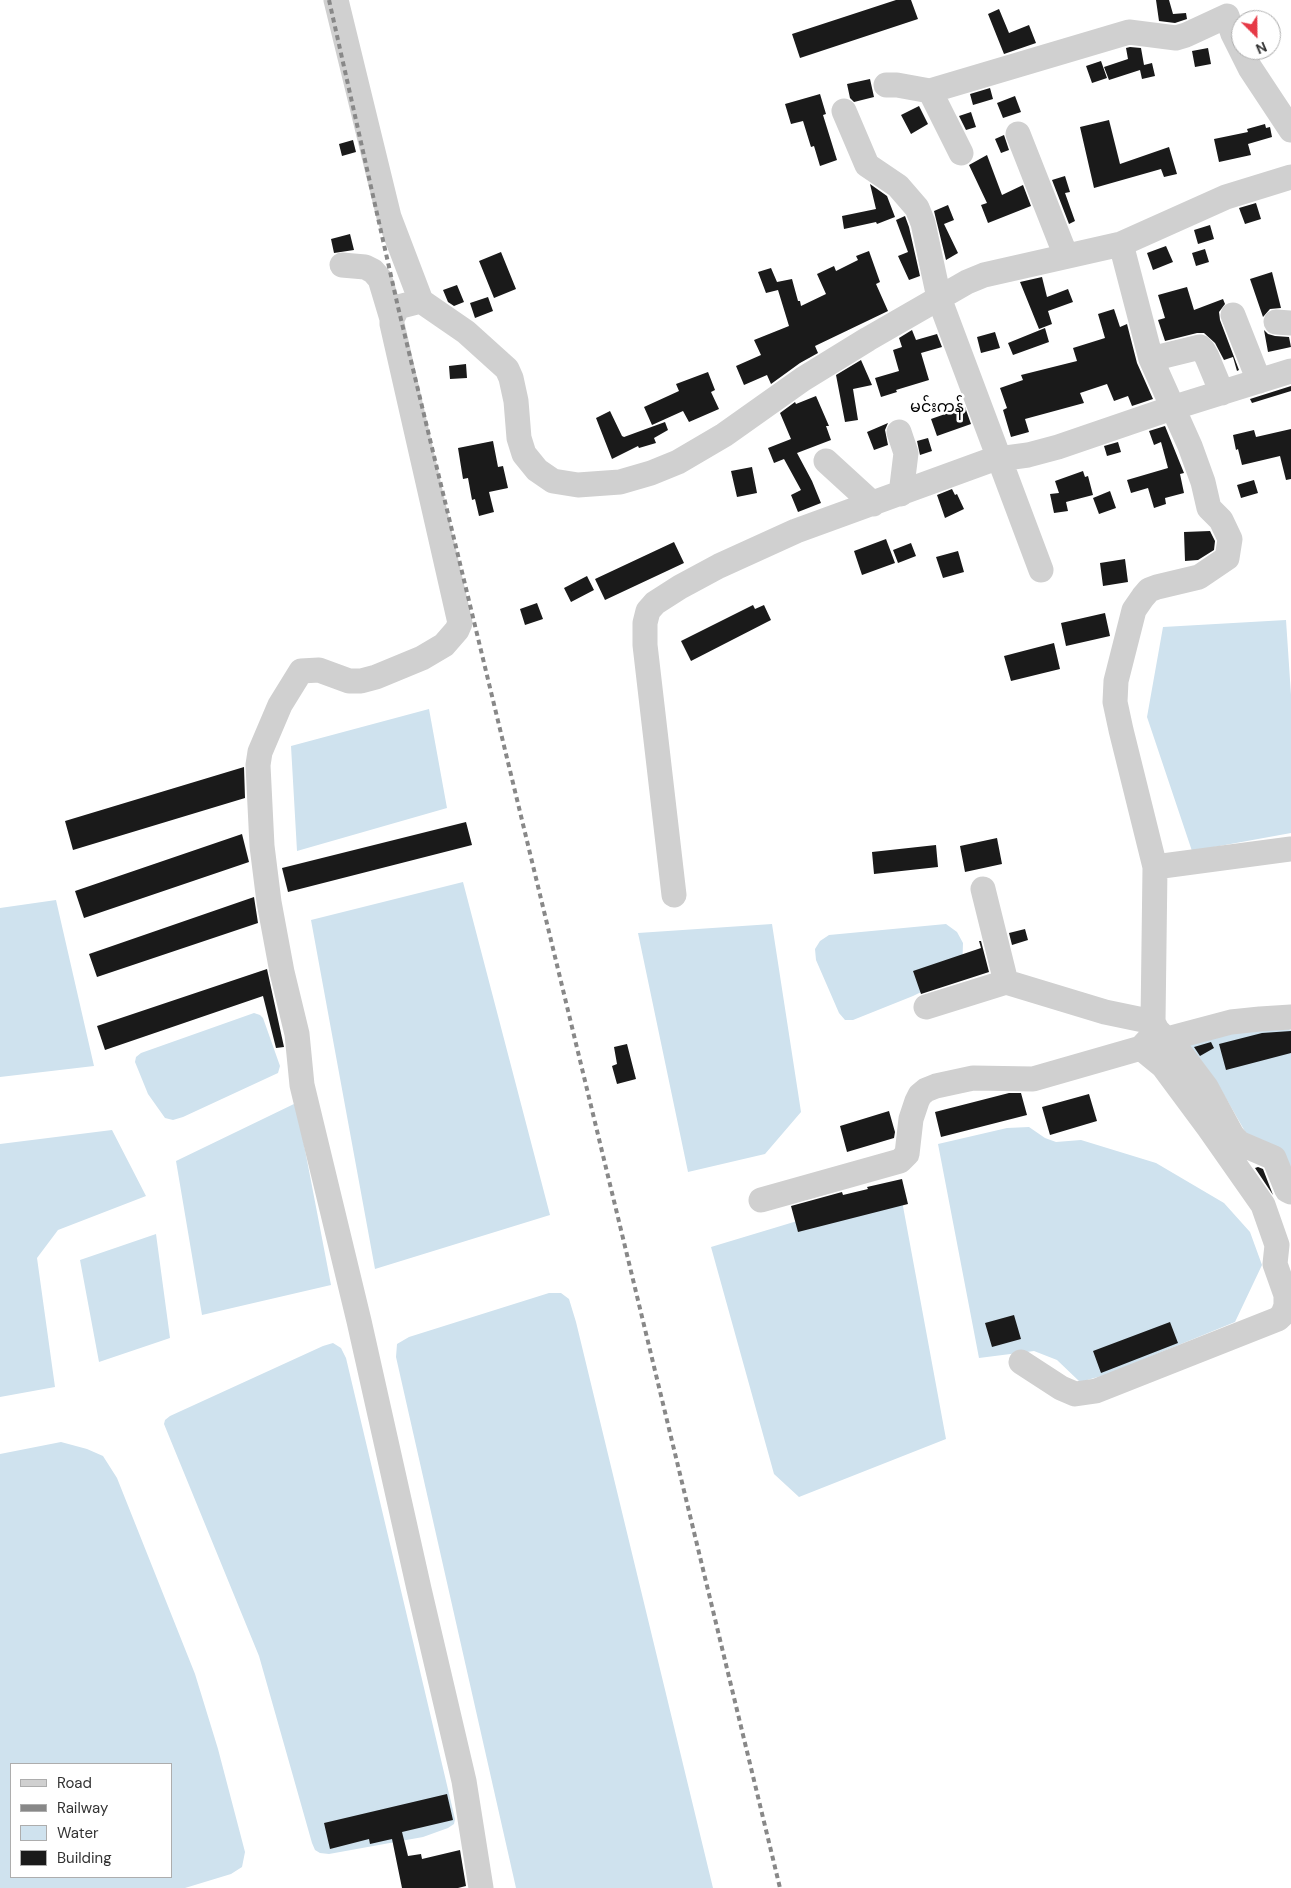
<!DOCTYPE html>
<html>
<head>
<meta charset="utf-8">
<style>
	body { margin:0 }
	#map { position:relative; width:1291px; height:1888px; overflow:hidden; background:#fff; font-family:"DM Sans",sans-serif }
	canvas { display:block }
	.legend { position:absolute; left:10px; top:1763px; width:162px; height:115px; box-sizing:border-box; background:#fff; border:1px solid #adadad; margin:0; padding:6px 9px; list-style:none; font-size:15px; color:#333 }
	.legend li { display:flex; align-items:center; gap:10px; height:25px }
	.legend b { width:25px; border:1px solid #adadad }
	.north { position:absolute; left:1231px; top:10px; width:50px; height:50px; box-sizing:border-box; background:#fff; border:1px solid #adadad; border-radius:50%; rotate:157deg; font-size:14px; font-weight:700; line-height:20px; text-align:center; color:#333 }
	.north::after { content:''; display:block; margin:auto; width:18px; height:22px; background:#e63946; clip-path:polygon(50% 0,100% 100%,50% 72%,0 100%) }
</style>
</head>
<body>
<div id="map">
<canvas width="1291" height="1888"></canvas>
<ul class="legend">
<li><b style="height:6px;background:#d0d0d0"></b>Road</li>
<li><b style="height:6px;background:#888"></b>Railway</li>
<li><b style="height:14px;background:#cfe2ee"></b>Water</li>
<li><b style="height:14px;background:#1a1a1a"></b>Building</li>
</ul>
<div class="north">N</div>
</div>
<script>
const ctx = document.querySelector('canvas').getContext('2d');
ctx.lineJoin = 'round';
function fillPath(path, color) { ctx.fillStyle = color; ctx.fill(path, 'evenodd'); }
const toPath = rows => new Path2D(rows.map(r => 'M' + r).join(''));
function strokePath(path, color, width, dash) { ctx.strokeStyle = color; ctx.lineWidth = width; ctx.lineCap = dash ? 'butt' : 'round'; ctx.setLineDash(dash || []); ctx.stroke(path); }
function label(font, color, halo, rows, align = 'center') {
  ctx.font = font + ' "DM Sans","Noto Sans Myanmar",sans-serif'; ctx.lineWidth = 5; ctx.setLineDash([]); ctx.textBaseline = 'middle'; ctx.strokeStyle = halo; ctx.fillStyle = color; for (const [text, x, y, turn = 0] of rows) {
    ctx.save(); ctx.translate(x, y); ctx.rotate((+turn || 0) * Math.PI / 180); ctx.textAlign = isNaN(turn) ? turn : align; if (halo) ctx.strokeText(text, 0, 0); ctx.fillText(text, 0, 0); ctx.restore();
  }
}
fillPath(toPath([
	[1286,620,1291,695,1291,833,1192,851,1147,717,1163,627],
	[429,709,447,808,297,851,291,746],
	[463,882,550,1215,375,1269,311,920],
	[56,900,94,1066,0,1077,0,908],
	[772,924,801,1112,765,1154,688,1172,638,933],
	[946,924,957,932,963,943,962,972,913,996,853,1020,845,1020,839,1013,816,960,815,949,820,941,829,935],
	[254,1013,260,1015,263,1018,280,1066,278,1073,183,1117,173,1120,165,1118,148,1094,135,1062,136,1057,141,1053],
	[1279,1025,1291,1030,1291,1172,1247,1135,1219,1086,1193,1052,1187,1040],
	[296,1103,331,1285,202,1315,176,1161],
	[1029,1127,1045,1138,1056,1142,1081,1140,1156,1163,1224,1203,1250,1232,1262,1265,1235,1322,1105,1375,1080,1382,1057,1360,1034,1351,979,1358,938,1144,1007,1128],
	[112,1130,146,1196,58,1230,37,1258,55,1387,0,1397,0,1144],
	[900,1190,946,1439,799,1497,774,1474,711,1247],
	[156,1234,170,1338,99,1362,80,1260],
	[549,1293,561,1293,569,1299,576,1322,713,1888,516,1888,396,1357,397,1344,409,1337],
	[333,1343,341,1348,346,1358,455,1819,454,1824,448,1828,423,1837,329,1854,320,1853,315,1850,312,1843,259,1656,164,1424,165,1420,170,1416,323,1346],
	[61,1442,87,1449,103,1456,117,1478,195,1674,218,1749,245,1852,242,1867,231,1874,185,1888,0,1888,0,1454],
	[11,1764,171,1764,171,1877,11,1877]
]), '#cfe2ee');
fillPath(toPath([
	[896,0,911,0,918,19,800,58,792,34],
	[1156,0,1169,0,1173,14,1186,13,1187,19,1175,23,1159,21],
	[999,9,1009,33,1029,25,1036,43,1004,54,988,14],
	[1130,47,1141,48,1144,65,1152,63,1155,76,1142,79,1140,70,1109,80,1104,67,1128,59,1126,48],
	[1208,48,1211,64,1195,67,1192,51],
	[1101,61,1107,78,1092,83,1086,66],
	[870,79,874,97,854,102,850,98,847,84],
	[990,88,993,99,973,105,970,94],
	[820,94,826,114,823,115,837,160,820,166,814,146,811,147,803,121,791,124,785,104],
	[1015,96,1021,112,1003,118,997,103],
	[919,106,928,124,911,134,901,115],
	[971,112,976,127,966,130,959,116],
	[1109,120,1120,164,1169,147,1177,174,1164,177,1161,169,1094,188,1080,127],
	[1265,124,1266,128,1270,127,1272,137,1248,144,1251,155,1219,162,1214,139,1248,132,1247,129],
	[1004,135,1009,150,1001,153,995,139],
	[353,140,356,152,342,156,339,144],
	[987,155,1002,195,1023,185,1031,206,988,223,981,205,987,203,969,165],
	[1065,176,1070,192,1065,193,1075,221,1069,224,1052,180],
	[870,184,887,196,895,217,877,224,876,222,844,229,842,216,876,209],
	[1256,203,1261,219,1245,224,1239,208],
	[948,205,954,220,944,224,958,253,946,260,934,211],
	[905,216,909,227,920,276,909,280,898,256,908,252,896,220],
	[1210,225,1214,239,1198,244,1194,230],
	[350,234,354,250,334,253,331,239],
	[1166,246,1173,262,1153,270,1147,253],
	[1205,249,1209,262,1196,266,1192,253],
	[869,251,880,282,876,284,888,311,815,346,818,353,800,363,771,384,767,375,744,385,736,366,761,355,754,340,789,326,778,290,766,293,758,272,771,268,777,282,792,279,798,301,800,301,801,306,826,294,817,274,834,266,836,271,858,260,856,256],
	[501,252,516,289,494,298,479,261],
	[1272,272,1281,308,1270,309,1263,317,1250,279],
	[1042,277,1047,297,1068,289,1073,302,1048,311,1052,324,1039,329,1020,282],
	[457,285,464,302,454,306,448,302,443,290],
	[1187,287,1194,310,1223,299,1225,304,1219,312,1220,320,1239,370,1237,371,1233,357,1224,360,1215,343,1204,333,1197,333,1165,341,1158,320,1165,318,1158,295],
	[488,297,493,311,475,318,470,303],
	[1114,309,1120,327,1127,324,1137,363,1153,399,1132,406,1128,396,1114,401,1107,384,1080,393,1084,403,1025,419,1029,432,1011,437,1003,410,1007,408,1000,388,1023,380,1021,375,1077,361,1073,348,1105,338,1098,314],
	[1045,328,1049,342,1013,355,1008,343],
	[912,330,916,340,937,334,942,347,921,353,929,380,896,390,897,392,881,397,875,378,899,371,893,350,902,347,899,338],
	[1264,330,1268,334,1275,336,1289,337,1291,347,1268,352],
	[995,332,1000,348,981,353,977,337],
	[861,360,872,385,853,389,858,420,845,422,836,375],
	[466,364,467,378,450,379,449,366],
	[708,372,715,390,711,392,719,409,689,422,683,411,652,425,644,407,679,391,676,384],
	[1291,386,1291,391,1252,403,1250,399],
	[816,396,829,426,826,426,831,440,797,453,812,481,821,503,798,512,791,495,801,490,784,459,774,463,768,448,791,439,780,413,795,402,796,404],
	[965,407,971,424,937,436,931,419],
	[610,411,622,436,624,437,665,422,668,430,654,438,656,443,639,448,638,446,612,459,596,418],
	[888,423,885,430,888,445,874,450,867,432],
	[1165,426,1184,473,1180,474,1184,493,1165,498,1166,504,1154,508,1148,488,1131,493,1127,480,1168,468,1161,442,1154,445,1149,431],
	[1291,429,1291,479,1286,480,1280,456,1242,465,1238,449,1236,450,1233,435,1254,430,1256,437],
	[928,438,932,451,920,455,917,441],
	[493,441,498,467,503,466,508,488,489,492,494,512,479,516,475,499,472,500,468,478,463,479,458,448],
	[1118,442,1121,452,1107,456,1104,446],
	[752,467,757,493,737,497,731,471],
	[1083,471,1085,477,1088,476,1093,495,1066,502,1068,511,1054,513,1050,494,1059,493,1055,481],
	[1254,480,1258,493,1241,498,1237,485],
	[952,489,955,495,957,494,964,509,945,518,937,495],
	[1110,491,1116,508,1099,514,1093,498],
	[1210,531,1215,541,1214,550,1198,560,1185,561,1184,532],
	[886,539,895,563,862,575,854,551],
	[674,542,684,563,605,600,595,579],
	[911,543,916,556,898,563,893,550],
	[958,551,964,572,943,578,936,557],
	[1125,559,1128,582,1103,586,1100,563],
	[587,576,594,590,571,602,564,588],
	[537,603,543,619,525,625,520,609],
	[753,605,755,609,764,605,771,620,691,661,681,641],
	[1105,613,1110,636,1066,646,1061,623],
	[1054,643,1060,669,1011,681,1004,656],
	[244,767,245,798,73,850,65,821],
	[466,822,472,845,288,892,282,868],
	[242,834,249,862,84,918,75,891],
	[997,838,1002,864,965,872,960,846],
	[936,845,938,867,874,874,872,852],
	[254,897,258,923,97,977,89,954],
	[1025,929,1028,940,1012,945,1009,933],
	[979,941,981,941,989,972,921,994,913,971,981,948],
	[267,969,284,1047,276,1048,263,996,105,1050,97,1026],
	[1291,1031,1291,1053,1226,1070,1219,1044,1262,1033],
	[1211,1042,1214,1048,1200,1056,1194,1047],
	[627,1044,636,1079,617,1084,612,1066,617,1064,614,1047],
	[1009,1093,1021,1093,1027,1115,941,1137,935,1112],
	[1089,1094,1097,1121,1050,1135,1042,1107],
	[889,1111,895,1132,894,1138,847,1152,840,1126],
	[1258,1167,1263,1169,1273,1195,1255,1168],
	[902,1179,908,1204,798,1232,791,1206,842,1192,843,1195,868,1189,867,1187],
	[1014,1315,1021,1339,992,1347,985,1323],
	[1170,1322,1178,1343,1101,1373,1093,1351],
	[447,1794,453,1820,402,1832,408,1856,421,1854,422,1859,460,1850,466,1886,458,1888,402,1888,392,1839,370,1844,369,1839,330,1849,324,1823]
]), '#1a1a1a');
strokePath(toPath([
	[336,0,389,217,421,301,398,307,392,319,392,324,460,623,457,630,444,645,422,658,376,677,361,681,349,681,319,670,301,671,280,705,260,752,258,765,262,846,269,902,282,972,297,1034,302,1085,359,1321,419,1589,464,1781,481,1888],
	[886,85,897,85,930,91,1129,32,1176,38,1186,35,1227,16,1233,34,1250,68,1291,130],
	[930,91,961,153],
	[844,111,867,165,898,186,917,208,923,223,939,298,1041,570],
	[1018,134,1066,256],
	[1121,244,1151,359,1190,446,1203,482,1209,508,1221,520,1230,539,1227,558,1199,577,1157,587,1149,590,1143,597,1134,610,1116,681,1115,702,1121,730,1155,867,1153,1022,1157,1030,1182,1055,1206,1087,1232,1135,1239,1143,1274,1158,1287,1190,1291,1192],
	[342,265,365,267,373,271,380,279,392,319],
	[421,301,466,332,507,369,511,378,516,401,519,438,524,454,537,470,553,481,578,485,620,482,651,473,678,462,724,435,803,379,868,339,967,282,984,275,1121,244,1226,197,1291,177],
	[1233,315,1259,381],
	[1276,322,1291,323],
	[1151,359,1200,347,1203,350,1207,357,1222,393],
	[899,432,906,453,901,494],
	[826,461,873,504],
	[1155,867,1291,849],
	[983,889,1006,982],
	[674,895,645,645,645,623,648,611,655,603,680,587,719,566,796,531,991,460,1028,455,1058,447,1172,408,1291,371],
	[926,1007,1006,982,1105,1012,1153,1022],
	[1167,1039,1231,1022,1260,1019,1291,1017],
	[761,1200,900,1161,907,1154,911,1119,917,1101,920,1095,926,1090,936,1086,973,1078,1033,1079,1141,1048,1152,1036],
	[1021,1362,1061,1388,1075,1394,1096,1391,1278,1319,1283,1314,1286,1306,1286,1295,1275,1264,1277,1245,1263,1205,1209,1128,1163,1066,1141,1048]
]), '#d0d0d0', 25);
strokePath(toPath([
	[329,0,398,307,780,1888]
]), '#888', 4, [5, 4]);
label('16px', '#000', '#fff', [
	["မင်းကန်",937,408]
]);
</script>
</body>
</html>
